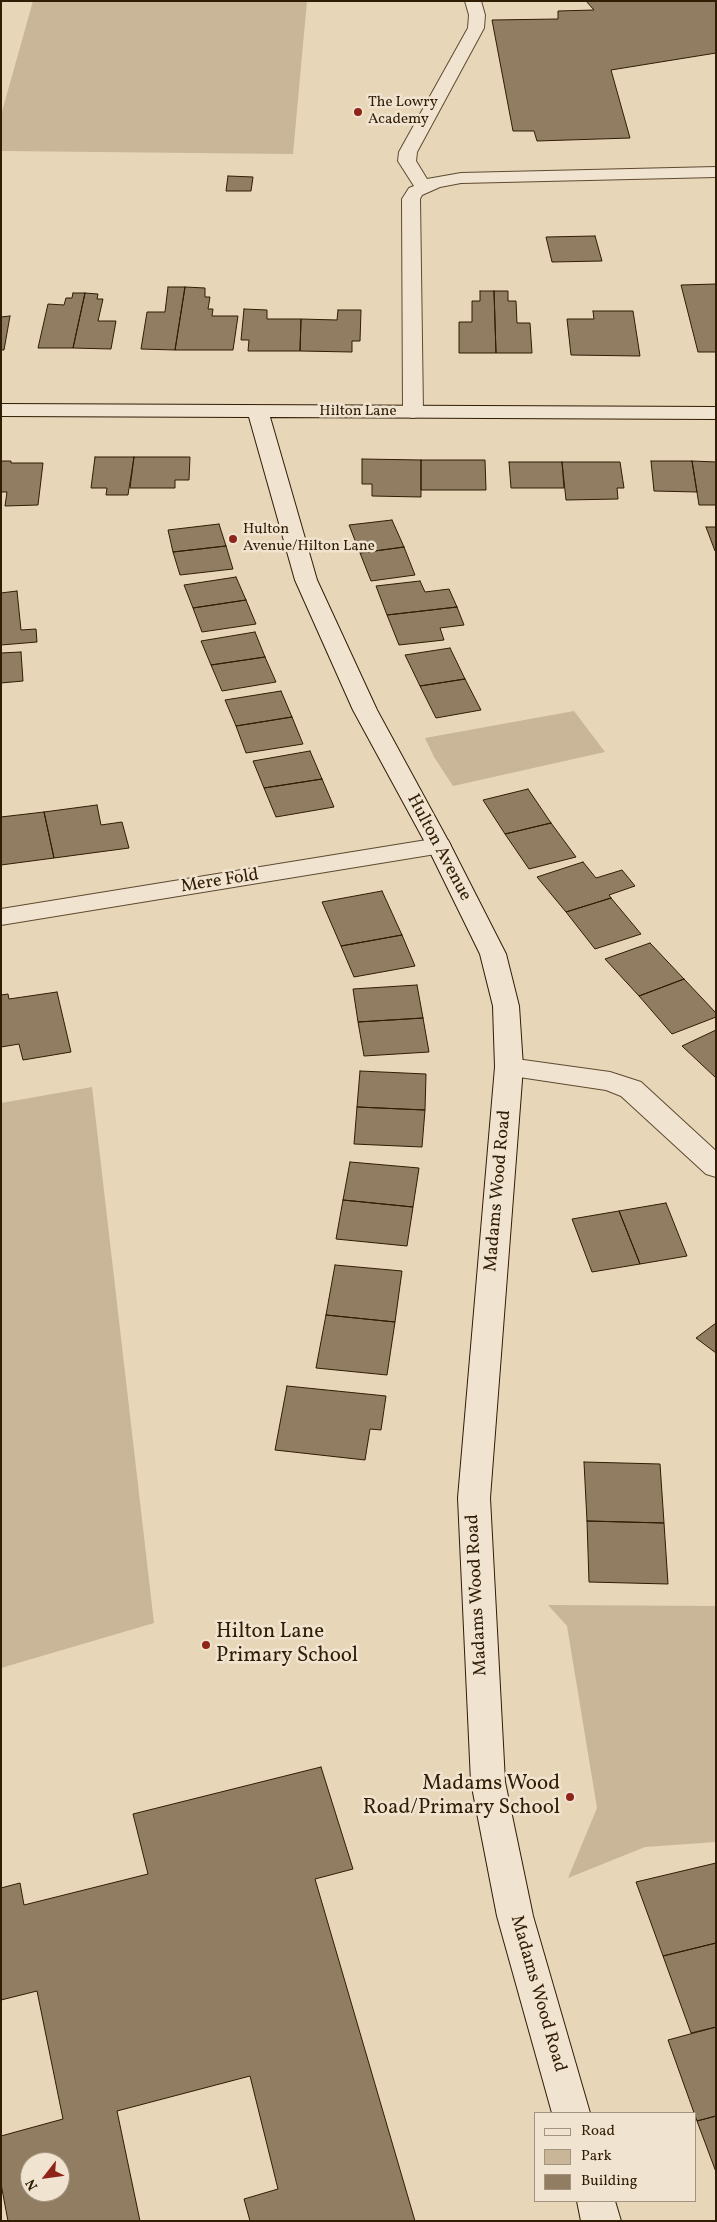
<!DOCTYPE html>
<html>
<head>
<meta charset="utf-8">
<style>
	body { margin:0 }
	#map { position:relative; width:717px; height:2222px; overflow:hidden; background:#e8d6b8; font-family:Vollkorn,serif }
	canvas { display:block }
	.frame { position:absolute; inset:0; border:2px solid #311c04; pointer-events:none }
	.legend { position:absolute; left:534px; top:2112px; width:162px; height:90px; box-sizing:border-box; background:#f0e4d1; border:1px solid #a4947f; margin:0; padding:6px 9px; list-style:none; font-size:15px; color:#311c04 }
	.legend li { display:flex; align-items:center; gap:10px; height:25px }
	.legend b { width:25px; border:1px solid #a4947f }
	.north { position:absolute; left:20px; top:2152px; width:50px; height:50px; box-sizing:border-box; background:#f0e4d1; border:1px solid #a4947f; border-radius:50%; rotate:240deg; font-size:14px; font-weight:700; line-height:20px; text-align:center; color:#311c04 }
	.north::after { content:''; display:block; margin:auto; width:18px; height:22px; background:#8f2418; clip-path:polygon(50% 0,100% 100%,50% 72%,0 100%) }
</style>
</head>
<body>
<div id="map">
<canvas width="717" height="2222"></canvas>
<div class="frame"></div>
<ul class="legend">
<li><b style="height:6px;background:#f0e4d1"></b>Road</li>
<li><b style="height:14px;background:#c9b699"></b>Park</li>
<li><b style="height:14px;background:#907d62"></b>Building</li>
</ul>
<div class="north">N</div>
</div>
<script>
const ctx = document.querySelector('canvas').getContext('2d');
ctx.lineJoin = 'round';
function fillPath(path, color) { ctx.fillStyle = color; ctx.fill(path, 'evenodd'); }
const toPath = rows => new Path2D(rows.map(r => 'M' + r).join(''));
function strokePath(path, color, width, dash) { ctx.strokeStyle = color; ctx.lineWidth = width; ctx.lineCap = dash ? 'butt' : 'round'; ctx.setLineDash(dash || []); ctx.stroke(path); }
function label(font, color, halo, rows, align = 'center') {
  ctx.font = font + ' Vollkorn,serif'; ctx.lineWidth = 5; ctx.setLineDash([]); ctx.textBaseline = 'middle'; ctx.strokeStyle = halo; ctx.fillStyle = color; for (const [text, x, y, turn = 0] of rows) {
    ctx.save(); ctx.translate(x, y); ctx.rotate((+turn || 0) * Math.PI / 180); ctx.textAlign = isNaN(turn) ? turn : align; if (halo) ctx.strokeText(text, 0, 0); ctx.fillText(text, 0, 0); ctx.restore();
  }
}
fillPath(toPath([
	[33,1,307,1,293,154,1,151,1,115],
	[574,711,605,752,453,786,434,757,425,738],
	[92,1087,154,1623,1,1668,1,1103],
	[548,1605,716,1606,716,1842,645,1847,568,1878,597,1808,567,1626]
]), '#c9b699');
const building = toPath([
	[586,1,716,1,716,53,611,70,630,138,537,141,534,131,513,131,492,20,558,19,558,11,594,10,586,1],
	[228,176,253,177,251,191,226,191,228,176],
	[595,236,602,261,552,262,546,237,595,236],
	[716,284,716,352,698,352,681,285,716,284],
	[168,287,185,287,175,350,141,349,147,312,165,312,168,287],
	[185,287,205,288,205,297,210,297,208,309,213,309,212,316,238,316,233,350,175,350,185,287],
	[480,291,494,291,496,353,459,353,459,322,472,322,472,301,480,301,480,291],
	[494,291,508,291,508,301,516,301,517,323,530,323,532,353,496,353,494,291],
	[73,293,85,293,73,348,38,348,48,304,64,305,66,298,72,298,73,293],
	[85,293,98,294,97,299,103,299,98,321,116,321,111,349,73,348,85,293],
	[244,309,267,310,267,319,301,319,300,351,248,351,249,340,241,340,244,309],
	[338,310,361,310,360,341,352,341,352,352,300,351,301,319,337,320,338,310],
	[593,311,633,311,640,356,571,355,567,319,594,319,593,311],
	[10,316,4,350,1,350,1,317,10,316],
	[95,457,134,457,128,495,106,495,107,488,91,488,95,457],
	[134,457,190,457,189,480,175,480,175,488,130,488,134,457],
	[362,459,421,460,421,497,372,496,372,484,362,484,362,459],
	[421,460,485,460,486,490,421,490,421,460],
	[1,461,11,461,11,463,43,463,38,505,5,506,7,492,1,492,1,461],
	[651,461,692,461,697,492,654,491,651,461],
	[692,461,716,462,716,505,699,505,692,461],
	[509,462,562,462,564,488,511,488,509,462],
	[562,462,620,462,624,488,617,488,618,499,566,500,562,462],
	[392,520,404,547,360,553,349,525,392,520],
	[219,524,226,546,173,552,168,530,219,524],
	[706,527,716,527,716,551,715,551,706,527],
	[226,546,233,569,180,575,173,552,226,546],
	[404,547,415,575,371,581,360,553,404,547],
	[236,577,246,600,193,608,184,585,236,577],
	[420,581,425,592,449,589,457,607,387,615,376,586,420,581],
	[17,591,21,630,36,629,37,642,1,645,1,593,17,591],
	[246,600,256,624,202,632,193,608,246,600],
	[457,607,464,625,440,628,444,640,399,645,387,615,457,607],
	[255,632,265,657,211,665,201,641,255,632],
	[450,648,465,679,420,686,405,655,450,648],
	[21,652,23,681,1,683,1,653,21,652],
	[265,657,276,682,222,691,211,665,265,657],
	[465,679,481,710,436,718,420,686,465,679],
	[281,691,292,717,236,726,225,700,281,691],
	[292,717,303,744,246,753,236,726,292,717],
	[310,751,322,779,264,788,253,761,310,751],
	[322,779,334,807,276,817,264,788,322,779],
	[528,789,551,823,505,834,483,800,528,789],
	[97,805,101,825,122,822,129,848,54,858,44,812,97,805],
	[44,812,54,858,1,865,1,817,44,812],
	[551,823,576,857,529,869,505,834,551,823],
	[583,862,596,878,622,870,635,886,609,895,611,898,566,912,537,877,583,862],
	[382,891,402,935,341,946,322,902,382,891],
	[611,898,641,934,595,949,566,912,611,898],
	[402,935,415,966,354,977,341,946,402,935],
	[650,943,684,979,639,996,605,959,650,943],
	[684,979,716,1013,716,1017,672,1034,639,996,684,979],
	[417,985,423,1018,358,1022,353,989,417,985],
	[57,992,71,1052,23,1060,19,1044,1,1047,1,995,8,994,9,999,57,992],
	[423,1018,429,1052,364,1056,358,1022,423,1018],
	[716,1030,716,1078,682,1046,716,1030],
	[360,1071,426,1074,425,1110,357,1107,360,1071],
	[357,1107,425,1110,422,1147,354,1144,357,1107],
	[350,1162,419,1168,413,1207,343,1200,350,1162],
	[343,1200,413,1207,407,1246,336,1239,343,1200],
	[666,1203,687,1256,640,1264,619,1211,666,1203],
	[619,1211,640,1264,592,1272,572,1219,619,1211],
	[335,1265,402,1271,395,1322,326,1315,335,1265],
	[326,1315,395,1322,387,1375,316,1368,326,1315],
	[716,1323,716,1353,696,1338,716,1323],
	[287,1386,386,1396,381,1430,370,1429,365,1460,275,1450,287,1386],
	[584,1462,660,1464,664,1523,587,1521,584,1462],
	[587,1521,664,1523,668,1584,589,1582,587,1521],
	[321,1767,353,1869,315,1879,415,2221,250,2221,244,2199,278,2189,250,2076,117,2111,140,2221,8,2221,1,2184,1,2136,63,2119,37,1991,1,2000,1,1888,20,1883,24,1905,148,1874,133,1814,321,1767],
	[30,2162,60,2162,60,2192,30,2192,30,2162],
	[716,1863,716,1943,663,1956,636,1882,716,1863],
	[716,1943,716,2027,691,2033,663,1956,716,1943],
	[716,2027,716,2116,697,2121,668,2040,716,2027],
	[716,2116,716,2172,697,2121,716,2116]
]);
fillPath(building, '#907d62');
strokePath(building, '#311c04', 1);
const lane = toPath([
	[465,1,481,1,485,15,484,28,417,152,416,161,427,179,461,173,716,167,716,177,461,183,440,187,422,195,420,199,423,412,420,416,413,418,406,416,403,412,402,199,409,188,414,186,398,161,399,152,468,28,469,15,465,1]
]);
const street = toPath([
	[439,838,448,840,451,846,448,852,1,925,1,909,439,838],
	[509,1058,610,1072,641,1082,716,1151,716,1177,706,1174,621,1096,606,1090,499,1074,495,1067,499,1060,509,1058]
]);
const secondary = toPath([
	[1,404,716,407,716,419,270,417,317,580,377,710,451,846,506,954,519,1006,523,1067,490,1498,505,1782,533,1916,590,2113,552,2113,497,1916,471,1782,458,1498,495,1067,493,1006,480,954,427,846,353,710,295,580,249,417,1,416,1,404],
	[577,2201,615,2201,621,2221,581,2221,577,2201]
]);
strokePath(lane, '#5f4a31', 2);
strokePath(street, '#5f4a31', 2);
strokePath(secondary, '#311c04', 2);
fillPath(lane, '#f0e4d1');
fillPath(street, '#f0e4d1');
fillPath(secondary, '#f0e4d1');
for (const [x, y, r, color] of [
	[358,112,5,"#8f2418"],
	[233,539,5,"#8f2418"],
	[206,1645,5,"#8f2418"],
	[570,1797,5,"#8f2418"]
]) { const dot = new Path2D(); dot.arc(x, y, r, 0, 2 * Math.PI); ctx.fillStyle = color; ctx.fill(dot); strokePath(dot, '#f0e4d1', 2); }
label('15px', '#311c04', '#f0e4d1', [
	["The Lowry",368,103],
	["Academy",368,120],
	["Hulton",243,530],
	["Avenue/Hilton Lane",243,547]
], 'left');
label('15px', '#311c04', '#f0e4d1', [
	["Hilton Lane",358,412]
]);
label('18px', '#311c04', '#f0e4d1', [
	["Hulton Avenue",438,848,62],
	["Mere Fold",220,882,-9],
	["Madams Wood Road",499,1191,-85],
	["Madams Wood Road",478,1595,-93],
	["Madams Wood Road",537,1994,74]
]);
label('21px', '#311c04', '#f0e4d1', [
	["Hilton Lane",216,1633],
	["Primary School",216,1657],
	["Madams Wood",560,1785,"right"],
	["Road/Primary School",560,1809,"right"]
], 'left');
</script>
</body>
</html>
